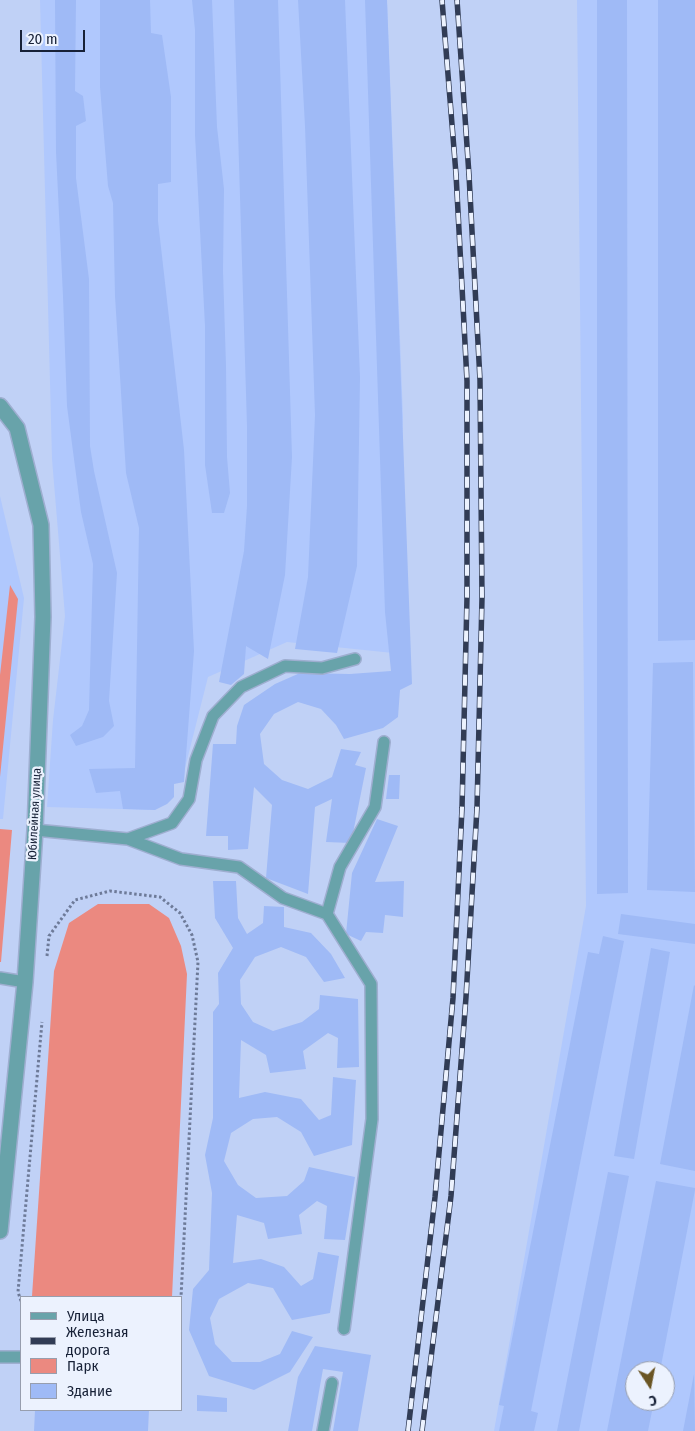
<!DOCTYPE html>
<html>
<head>
<meta charset="utf-8">
<style>
	body { margin:0 }
	#map { position:relative; width:695px; height:1431px; overflow:hidden; background:#c0d1f6; font-family:"Fira Sans Condensed",sans-serif }
	canvas { display:block }
	.legend { position:absolute; left:20px; top:1296px; width:162px; height:115px; box-sizing:border-box; background:#ecf2fe; border:1px solid #979eae; margin:0; padding:6px 9px; list-style:none; font-size:15px; color:#172137 }
	.legend li { display:flex; align-items:center; gap:10px; height:25px }
	.legend b { width:25px; border:1px solid #979eae }
	.north { position:absolute; left:625px; top:1361px; width:50px; height:50px; box-sizing:border-box; background:#ecf2fe; border:1px solid #979eae; border-radius:50%; rotate:169deg; font-size:14px; font-weight:700; line-height:20px; text-align:center; color:#172137 }
	.north::after { content:''; display:block; margin:auto; width:18px; height:22px; background:#6a5524; clip-path:polygon(50% 0,100% 100%,50% 72%,0 100%) }
	.scale { position:absolute; left:20px; top:30px; width:65px; height:22px; box-sizing:border-box; border:2px solid #172137; border-top:0; padding-left:6px; font-size:15px; line-height:18px; white-space:nowrap; color:#172137; -webkit-text-stroke:4px #ecf2fe; paint-order:stroke }
</style>
</head>
<body>
<div id="map">
<canvas width="695" height="1431"></canvas>
<ul class="legend">
<li><b style="height:6px;background:#68a3aa"></b>Улица</li>
<li><b style="height:6px;background:#313c55"></b>Железная дорога</li>
<li><b style="height:14px;background:#eb8980"></b>Парк</li>
<li><b style="height:14px;background:#9fbaf6"></b>Здание</li>
</ul>
<div class="north">С</div>
<div class="scale">20 m</div>
</div>
<script>
const ctx = document.querySelector('canvas').getContext('2d');
ctx.lineJoin = 'round';
function fillPath(path, color) { ctx.fillStyle = color; ctx.fill(path, 'evenodd'); }
const toPath = rows => new Path2D(rows.map(r => 'M' + r).join(''));
function strokePath(path, color, width, dash) { ctx.strokeStyle = color; ctx.lineWidth = width; ctx.lineCap = dash ? 'butt' : 'round'; ctx.setLineDash(dash || []); ctx.stroke(path); }
function label(font, color, halo, rows, align = 'center') {
  ctx.font = font + ' "Fira Sans Condensed",sans-serif'; ctx.lineWidth = 4.5; ctx.setLineDash([]); ctx.textBaseline = 'middle'; ctx.strokeStyle = halo; ctx.fillStyle = color; for (const [text, x, y, turn = 0] of rows) {
    ctx.save(); ctx.translate(x, y); ctx.rotate((+turn || 0) * Math.PI / 180); ctx.textAlign = isNaN(turn) ? turn : align; if (halo) ctx.strokeText(text, 0, 0); ctx.fillText(text, 0, 0); ctx.restore();
  }
}
fillPath(toPath([
	[40,0,387,0,403,417,393,653,287,642,208,677,185,768,155,810,47,807,53,720,65,616,52,459],
	[577,0,695,0,695,1431,494,1431,586,906],
	[635,1371,665,1371,665,1401,635,1401],
	[0,496,24,598,3,819,0,819]
]), '#b0c8fd');
fillPath(toPath([
	[10,585,18,599,0,777,0,675],
	[0,829,12,830,1,962,0,962],
	[98,904,149,904,169,918,181,946,187,974,172,1297,32,1296,54,971,69,923]
]), '#eb8980');
fillPath(toPath([
	[55,0,76,0,75,91,83,96,86,121,76,126,76,178,89,279,90,446,94,471,117,573,109,701,114,726,103,737,76,746,70,735,82,726,89,710,93,564,81,512,67,406,63,296,56,152],
	[100,0,150,0,151,33,162,35,171,97,171,182,158,184,158,221,184,450,194,651,184,782,174,784,174,797,167,804,155,810,123,809,120,791,96,793,89,769,135,768,139,528,126,473,115,296,113,203,108,186,100,87],
	[192,0,212,0,217,127,224,189,223,271,226,366,227,457,230,493,224,513,212,513,205,465,205,326,195,135,195,30],
	[234,0,278,0,292,457,285,575,268,659,246,646,244,674,231,685,219,682,244,551,247,506,247,426],
	[298,0,345,0,360,377,357,566,337,653,295,649,308,577,315,415,305,126],
	[365,0,387,0,412,684,400,690,398,717,383,728,344,739,336,725,321,709,298,702,274,714,260,734,264,764,282,780,308,789,332,777,341,749,361,752,355,765,366,768,351,843,326,842,332,799,315,807,308,894,266,878,272,805,254,787,248,849,228,850,228,836,206,836,213,744,236,744,237,726,244,705,275,684,300,673,350,674,391,671,385,612],
	[597,0,627,0,628,893,597,894],
	[658,0,695,0,695,640,658,641],
	[693,662,695,892,647,890,653,663],
	[389,775,400,775,399,799,386,799],
	[377,819,398,826,375,882,404,881,403,917,385,915,383,933,366,932,361,941,346,934,352,873],
	[213,881,236,881,238,918,247,934,263,923,264,906,284,907,284,927,311,933,331,954,345,978,324,982,306,957,281,947,255,957,240,980,241,1004,253,1022,273,1031,302,1022,319,1009,320,995,358,999,359,1067,337,1068,338,1038,328,1033,303,1051,306,1069,270,1073,266,1055,241,1040,239,1098,265,1092,301,1099,319,1120,331,1115,333,1077,356,1080,352,1145,314,1156,301,1132,277,1117,253,1119,231,1133,224,1161,238,1185,256,1198,287,1196,304,1181,309,1167,355,1177,345,1240,324,1239,327,1206,317,1201,299,1215,302,1234,268,1239,264,1223,237,1215,233,1263,261,1259,284,1267,301,1286,313,1279,318,1252,339,1256,330,1313,292,1320,273,1288,248,1283,219,1299,210,1318,215,1344,232,1362,260,1362,280,1354,292,1331,313,1337,290,1372,254,1390,209,1376,189,1330,193,1289,209,1270,212,1193,205,1155,213,1118,213,1012,219,1004,218,973,233,948,215,918],
	[621,914,695,924,695,944,618,934],
	[603,936,624,941,531,1411,538,1413,534,1431,499,1431,504,1406,499,1405,588,952,599,954],
	[651,948,670,952,634,1159,614,1156],
	[694,985,695,986,695,1171,660,1164],
	[608,1172,629,1176,579,1431,557,1431],
	[656,1181,695,1188,695,1190,660,1371,635,1371,635,1401,654,1401,648,1431,607,1431],
	[315,1346,371,1355,358,1431,333,1431,343,1372,323,1369,312,1431,288,1431,298,1377],
	[694,1374,695,1431,683,1431],
	[197,1395,227,1398,227,1412,197,1411],
	[35,1410,149,1410,148,1431,34,1431]
]), '#9fbaf6');
const service = toPath([
	[35,830,128,839,181,859,239,867,283,898,327,914,371,984,372,1119,344,1329],
	[128,839,172,823,189,799,196,760,213,716,241,687,285,666,322,668,355,659],
	[327,914,340,867,375,807,384,742],
	[0,978,25,982],
	[0,1357,21,1357],
	[323,1431,332,1383]
]);
const minor = toPath([
	[0,406,17,428,41,525,43,617,35,830,25,982,0,1231]
]);
strokePath(service, '#9eaed0', 14);
strokePath(minor, '#9eaed0', 18);
strokePath(toPath([
	[47,956,49,936,75,900,110,891,160,897,180,913,192,935,198,962,181,1297],
	[21,1301,18,1292,42,1022]
]), '#6d7a98', 3, [2.5, 2.5]);
strokePath(service, '#68a3aa', 11);
strokePath(minor, '#68a3aa', 15);
const rail = toPath([
	[408,1431,435,1197,453,998,462,808,467,597,467,381,456,174,442,0],
	[422,1431,451,1196,466,997,477,808,482,598,480,380,469,175,457,0]
]);
strokePath(rail, '#313c55', 5.5);
strokePath(rail, '#ecf2fe', 4, [11]);
label('12px', '#172137', '#ecf2fe', [
	["Юбилейная улица",35,814,-87]
]);
</script>
</body>
</html>
